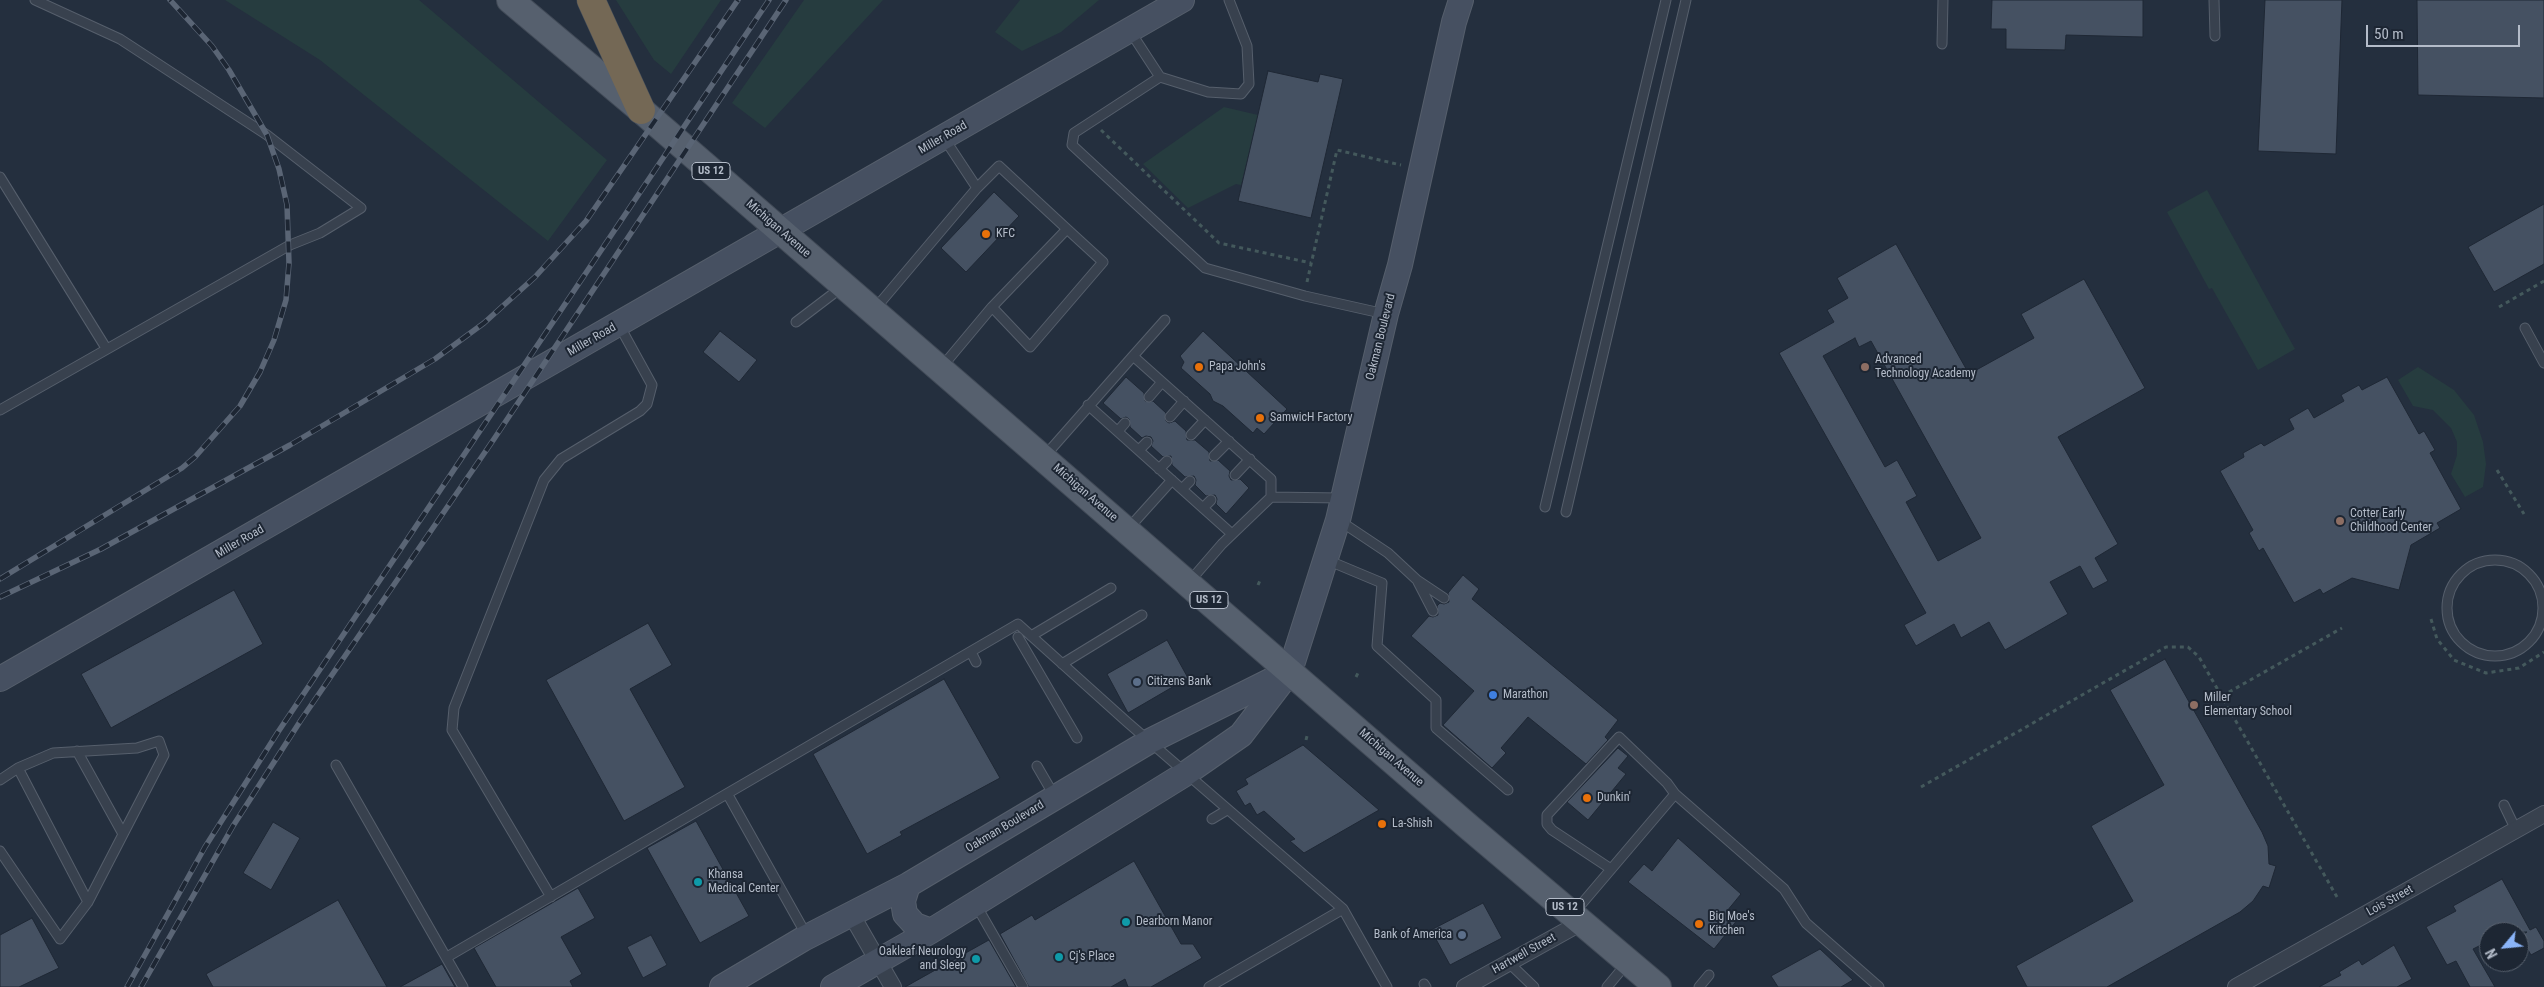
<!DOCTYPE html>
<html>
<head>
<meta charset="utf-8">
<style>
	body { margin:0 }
	#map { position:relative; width:2544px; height:987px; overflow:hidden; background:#242f3e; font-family:"Roboto Condensed",sans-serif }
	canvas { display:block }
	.north { position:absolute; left:2479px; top:922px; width:50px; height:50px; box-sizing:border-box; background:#1d2633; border:1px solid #59626f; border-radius:50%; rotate:242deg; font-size:14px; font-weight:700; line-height:20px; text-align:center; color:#b4bcc9 }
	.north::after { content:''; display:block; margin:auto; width:18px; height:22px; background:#8ab4f8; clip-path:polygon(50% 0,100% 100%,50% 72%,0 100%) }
	.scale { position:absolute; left:2366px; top:25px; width:154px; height:22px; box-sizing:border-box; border:2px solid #b4bcc9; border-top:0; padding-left:6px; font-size:15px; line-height:18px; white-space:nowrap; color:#b4bcc9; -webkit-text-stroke:4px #1d2633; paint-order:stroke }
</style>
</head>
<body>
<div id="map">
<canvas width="2544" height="987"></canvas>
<div class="north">N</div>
<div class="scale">50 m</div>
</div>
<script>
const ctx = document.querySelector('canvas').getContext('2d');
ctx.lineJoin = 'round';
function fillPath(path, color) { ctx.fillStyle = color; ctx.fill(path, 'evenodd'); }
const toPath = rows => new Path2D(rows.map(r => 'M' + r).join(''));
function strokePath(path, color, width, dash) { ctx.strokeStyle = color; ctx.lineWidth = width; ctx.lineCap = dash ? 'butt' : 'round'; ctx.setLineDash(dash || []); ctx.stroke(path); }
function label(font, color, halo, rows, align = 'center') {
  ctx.font = font + ' "Roboto Condensed",sans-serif'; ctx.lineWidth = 4; ctx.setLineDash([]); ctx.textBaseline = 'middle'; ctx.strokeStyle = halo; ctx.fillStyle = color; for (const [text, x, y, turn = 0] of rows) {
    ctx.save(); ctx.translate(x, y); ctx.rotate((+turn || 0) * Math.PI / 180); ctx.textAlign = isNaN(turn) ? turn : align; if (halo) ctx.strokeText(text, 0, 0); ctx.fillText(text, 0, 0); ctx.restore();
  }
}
fillPath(toPath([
	[225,0,419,0,607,160,548,241,320,60],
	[616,0,721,0,671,74,654,60],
	[804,0,883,0,765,128,732,103],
	[1020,0,1099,0,1061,32,1022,51,995,32],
	[1224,107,1258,115,1241,185,1236,184,1188,208,1143,164],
	[2207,190,2295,349,2258,370,2212,288,2209,289,2167,212],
	[2418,367,2454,390,2474,415,2483,442,2486,464,2483,487,2465,497,2451,474,2457,455,2457,442,2451,428,2433,410,2413,406,2398,380]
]), '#263c3f');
const building = toPath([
	[1992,0,2143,0,2143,37,2066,35,2065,50,2006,49,2006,29,1991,29,1992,0],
	[2265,0,2342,0,2336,154,2258,151,2265,0],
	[2417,0,2544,0,2544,98,2418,95,2417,0],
	[1268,71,1318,82,1320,74,1343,79,1311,218,1238,201,1268,71],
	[994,192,1019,216,966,272,941,248,994,192],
	[2544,204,2544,264,2494,292,2468,247,2544,204],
	[1896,244,1969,374,2034,338,2021,314,2084,279,2145,388,2058,437,2118,544,2095,558,2108,581,2093,589,2080,566,2050,582,2068,614,2005,650,1989,622,1961,638,1954,624,1916,646,1904,625,1926,613,1779,353,1834,322,1827,310,1848,298,1837,278,1896,244],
	[1855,338,1859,347,1871,341,1981,538,1938,561,1906,502,1917,496,1897,460,1885,467,1823,356,1855,338],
	[720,331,757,360,739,382,703,352,720,331],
	[1203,331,1287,409,1264,434,1257,428,1253,433,1223,406,1213,401,1210,394,1181,368,1184,362,1180,356,1203,331],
	[1126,377,1144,393,1145,401,1153,401,1166,413,1166,421,1169,423,1175,421,1186,431,1187,440,1195,440,1209,452,1210,461,1218,460,1230,471,1229,476,1231,480,1240,479,1249,488,1226,514,1216,504,1217,499,1215,495,1206,496,1195,485,1196,480,1194,476,1185,477,1172,465,1171,456,1163,457,1151,446,1153,441,1151,437,1146,436,1142,438,1130,427,1129,419,1126,417,1121,419,1103,403,1126,377],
	[2387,377,2419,434,2424,431,2435,450,2430,453,2461,509,2437,523,2440,528,2411,545,2399,590,2352,578,2323,594,2320,589,2294,603,2263,548,2259,551,2249,533,2253,530,2220,471,2244,457,2243,453,2261,443,2264,446,2294,429,2289,419,2308,408,2314,418,2344,401,2341,395,2359,385,2362,390,2387,377],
	[1463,575,1479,589,1472,599,1618,720,1605,737,1608,740,1586,764,1528,717,1501,748,1506,753,1492,768,1443,725,1474,691,1411,636,1429,616,1433,617,1438,615,1437,606,1440,603,1444,604,1449,602,1448,593,1463,575],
	[234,590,263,644,111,728,81,674,234,590],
	[648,623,672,665,630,689,685,787,624,821,546,680,648,623],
	[1167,640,1188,678,1128,713,1107,674,1167,640],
	[2165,659,2262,832,2268,846,2269,864,2276,866,2269,888,2263,886,2253,901,2240,912,2107,987,2027,987,2016,966,2133,901,2091,826,2164,785,2110,690,2165,659],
	[944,679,1000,778,900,832,902,835,867,854,813,754,944,679],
	[1303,745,1379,810,1304,853,1290,841,1295,839,1264,811,1257,815,1250,803,1245,806,1236,791,1248,784,1245,779,1303,745],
	[1618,748,1628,756,1618,768,1626,774,1588,820,1567,802,1618,748],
	[696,821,749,916,700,943,647,848,696,821],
	[273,822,300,838,271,890,243,873,273,822],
	[1678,838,1741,894,1727,911,1738,919,1714,949,1628,882,1644,864,1652,871,1678,838],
	[1134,861,1181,944,1193,944,1202,958,1151,987,1128,987,1125,979,1111,987,1029,987,1000,934,1032,915,1035,920,1134,861],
	[2502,879,2530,930,2536,927,2544,941,2544,948,2531,955,2520,936,2527,932,2489,932,2489,941,2473,949,2495,987,2470,987,2456,961,2447,965,2426,927,2456,911,2453,906,2502,879],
	[578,888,595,918,561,937,582,974,570,981,573,987,496,987,474,948,578,888],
	[338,900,387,987,213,987,206,974,338,900],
	[1483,903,1502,938,1450,965,1431,930,1483,903],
	[32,918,59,968,19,987,0,987,0,935,32,918],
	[651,935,667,965,643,978,627,947,651,935],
	[989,940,1016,987,905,987,987,941,989,940],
	[2394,945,2412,979,2397,987,2319,987,2341,975,2339,972,2359,960,2362,965,2394,945],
	[1820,949,1853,980,1841,987,1778,987,1771,976,1820,949],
	[442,964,455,987,400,987,442,964]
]);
fillPath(building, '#455162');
strokePath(building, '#1f2835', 1);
const lane = toPath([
	[2214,0,2215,36],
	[1130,31,1160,77,1208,92,1241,94,1249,84,1247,46,1229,0],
	[1942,44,1943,0],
	[1160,77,1074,133,1072,145,1205,268,1305,296,1385,314],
	[944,138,977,188],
	[0,177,106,348],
	[992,307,1030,347,1103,262,1067,229],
	[874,310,977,188,999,166,1067,229,992,307,941,368],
	[796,322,842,287],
	[2525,328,2544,363],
	[1133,356,1165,320],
	[1149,397,1162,382],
	[1088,405,1232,534],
	[0,410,290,245,320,233,361,208,267,135,120,39,35,0],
	[1170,417,1184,401],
	[1118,431,1125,423],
	[1191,435,1205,420],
	[1139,450,1147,442],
	[1214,456,1229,441],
	[1044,457,1133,356,1271,479,1271,497,1222,544,1190,581],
	[1159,469,1167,461],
	[1235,475,1250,459],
	[1182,489,1190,481],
	[1271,497,1341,498],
	[1545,507,1666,0],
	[1203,508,1211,500],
	[1566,512,1686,0],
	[1340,521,1388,553,1417,580,1444,598],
	[1127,530,1172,480],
	'2447 608a48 48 0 1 1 96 0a48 48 0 1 1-96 0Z',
	[1327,560,1382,583,1377,646,1436,700,1436,728,1508,790],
	[1418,582,1433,611],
	[1031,636,1111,588],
	[1018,637,1077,738],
	[971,652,976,662],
	[1062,664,1142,615],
	[77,751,123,834],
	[336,765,463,987],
	[1037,766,1055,797],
	[18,768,88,902],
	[0,780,18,768,53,753,137,748,159,741,164,755,88,902,60,939,0,851],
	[728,795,807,936],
	[2504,805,2516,830],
	[1212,819,1227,810],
	[1611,869,1552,830,1547,824,1547,815,1619,737,1667,783,1675,794,1784,889,1806,923,1879,987],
	[551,897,452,730,454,708,544,480,561,459,640,411,647,404,652,385,619,325],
	[976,905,1023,987],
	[1573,914,1675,794],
	[447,957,1018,624,1127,722,1343,909,1387,987],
	[1508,962,1534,987],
	[1424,984,1426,987],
	[1209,987,1343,909],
	[1607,987,1627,963],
	[1699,987,1709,975]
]);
const street = toPath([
	[851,914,893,987],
	[1465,987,1582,922],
	[2236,987,2544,814]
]);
const secondary = toPath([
	[0,679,1182,0],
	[908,885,903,901,905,914,915,925,931,931],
	[722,987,803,939,908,885,1150,741,1284,674],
	[833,987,931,931,1185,774,1241,735,1290,671,1338,520,1386,314,1400,265,1454,22,1461,0]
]);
const primary = toPath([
	[510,0,641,110,1470,828,1658,987]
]);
const highway = toPath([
	[591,0,641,110]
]);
strokePath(lane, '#565f6c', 11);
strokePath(street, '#565f6c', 18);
strokePath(secondary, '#565f6c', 26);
strokePath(primary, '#414a57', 28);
strokePath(highway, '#434c59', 29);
strokePath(toPath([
	[1101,130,1219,243,1311,263],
	[1307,282,1337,150,1401,165],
	[2499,307,2544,281],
	[2497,470,2524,514],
	[1258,585,1261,578],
	[2431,619,2437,639,2454,660,2486,673,2519,668,2544,652],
	[1356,677,1358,673],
	[2222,696,2342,628],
	[1306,740,1307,736],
	[1921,787,2166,647,2188,647,2199,657,2337,897]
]), '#44595c', 3, [4, 4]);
strokePath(lane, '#38414e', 9);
strokePath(street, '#38414e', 16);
strokePath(secondary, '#465061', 24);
strokePath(primary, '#56606e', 26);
strokePath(highway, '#746855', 28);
const rail = toPath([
	[0,579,182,468,195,457,240,406,260,372,274,340,286,300,289,263,287,205,279,169,267,135,229,70,212,46,170,0],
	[0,597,101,549,290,445,435,359,484,323,535,277,586,221,738,0],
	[127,987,205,847,278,732,769,0],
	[141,987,233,826,301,720,494,439,786,0]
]);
strokePath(rail, '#5a6575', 5.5);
strokePath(rail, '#1d2633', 4, [11]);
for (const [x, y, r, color] of [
	[986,234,5,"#e8710a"],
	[1199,367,5,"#e8710a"],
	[1865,367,5,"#8d6e63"],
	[1260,418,5,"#e8710a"],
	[2340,521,5,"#8d6e63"],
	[1137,682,5,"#5c6f8a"],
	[1493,695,5,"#3f7fe0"],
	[2194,705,5,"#8d6e63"],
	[1587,798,5,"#e8710a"],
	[1382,824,5,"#e8710a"],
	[698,882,5,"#0f9aa8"],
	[1126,922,5,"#0f9aa8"],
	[1699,924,5,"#e8710a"],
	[1462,935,5,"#5c6f8a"],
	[1059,957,5,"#0f9aa8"],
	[976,959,5,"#0f9aa8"]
]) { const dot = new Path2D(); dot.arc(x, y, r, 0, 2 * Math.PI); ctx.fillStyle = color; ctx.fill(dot); strokePath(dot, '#1d2633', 2); }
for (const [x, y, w] of [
	[711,171,38],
	[1209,600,38],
	[1565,907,38]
]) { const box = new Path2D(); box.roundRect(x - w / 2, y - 8.5, w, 17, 4); ctx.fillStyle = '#1d2633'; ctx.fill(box); strokePath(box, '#b4bcc9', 1); }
label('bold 11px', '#b4bcc9', null, [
	["US 12",711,171],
	["US 12",1209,600],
	["US 12",1565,907]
]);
label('12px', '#b4bcc9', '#1d2633', [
	["Miller Road",943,138,-30],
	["Michigan Avenue",778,229,41],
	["Oakman Boulevard",1381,337,-76],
	["Miller Road",592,340,-30],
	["Michigan Avenue",1085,493,41],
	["Miller Road",240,542,-30],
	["Michigan Avenue",1391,758,41],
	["Oakman Boulevard",1005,827,-31],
	["Lois Street",2390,901,-29],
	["Hartwell Street",1524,954,-29]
]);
label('12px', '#b4bcc9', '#1d2633', [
	["KFC",996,234],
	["Advanced",1875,360],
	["Technology Academy",1875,374],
	["Papa John's",1209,367],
	["SamwicH Factory",1270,418],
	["Cotter Early",2350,514],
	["Childhood Center",2350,528],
	["Citizens Bank",1147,682],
	["Marathon",1503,695],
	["Miller",2204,698],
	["Elementary School",2204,712],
	["Dunkin'",1597,798],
	["La-Shish",1392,824],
	["Khansa",708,875],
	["Medical Center",708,889],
	["Big Moe's",1709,917],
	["Kitchen",1709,931],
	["Dearborn Manor",1136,922],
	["Bank of America",1452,935,"right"],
	["Oakleaf Neurology",966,952,"right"],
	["and Sleep",966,966,"right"],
	["Cj's Place",1069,957]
], 'left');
</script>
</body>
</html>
